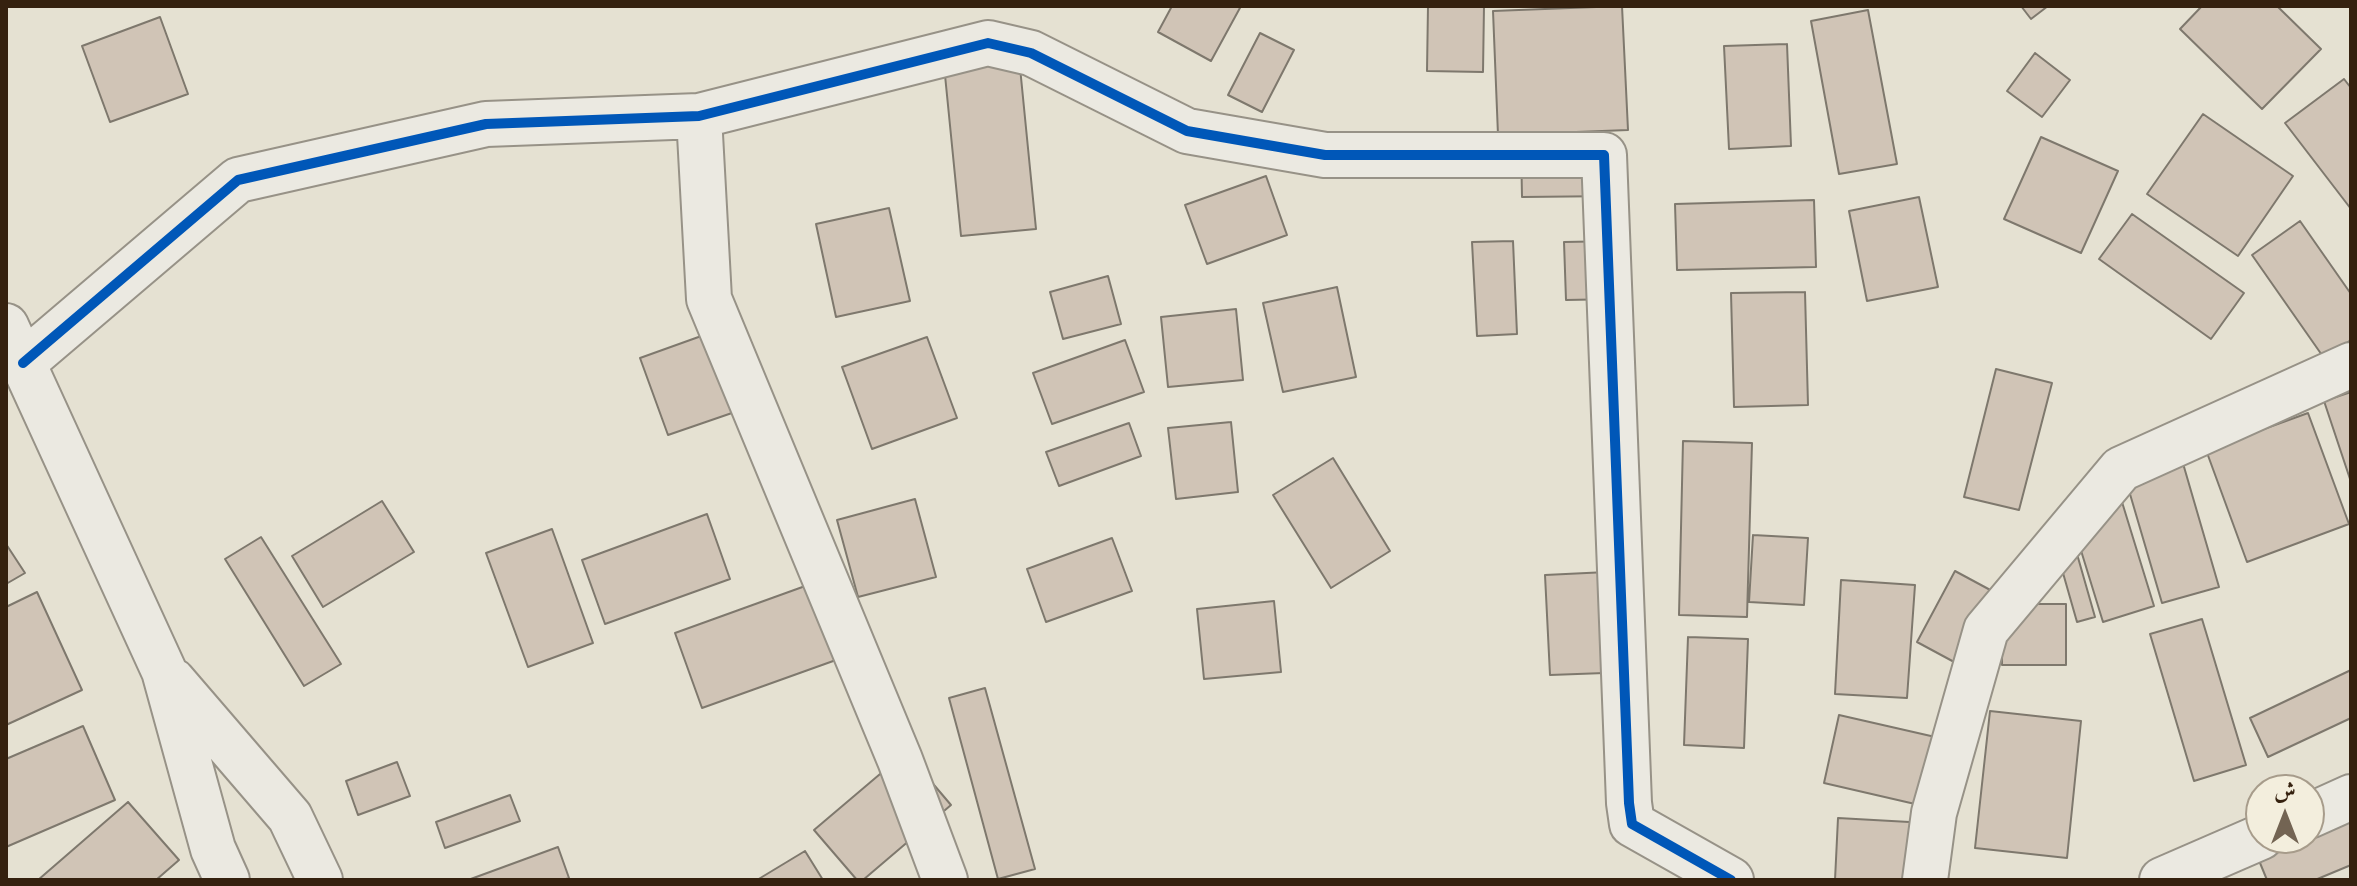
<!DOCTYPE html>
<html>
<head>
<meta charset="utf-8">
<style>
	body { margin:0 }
	#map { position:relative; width:2357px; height:886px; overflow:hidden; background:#e5e1d2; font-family:"Libre Bodoni",Amiri,serif }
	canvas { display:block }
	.frame { position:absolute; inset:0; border:8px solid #35210f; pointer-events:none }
	.north { position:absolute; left:2245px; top:774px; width:80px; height:80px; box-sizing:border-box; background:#f3eedd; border:2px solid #a79c8b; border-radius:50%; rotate:0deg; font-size:22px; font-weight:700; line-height:32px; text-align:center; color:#35210f }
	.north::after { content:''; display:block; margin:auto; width:28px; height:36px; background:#736453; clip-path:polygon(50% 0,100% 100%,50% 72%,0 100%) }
</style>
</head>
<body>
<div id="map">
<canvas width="2357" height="886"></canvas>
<div class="frame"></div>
<div class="north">ش</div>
</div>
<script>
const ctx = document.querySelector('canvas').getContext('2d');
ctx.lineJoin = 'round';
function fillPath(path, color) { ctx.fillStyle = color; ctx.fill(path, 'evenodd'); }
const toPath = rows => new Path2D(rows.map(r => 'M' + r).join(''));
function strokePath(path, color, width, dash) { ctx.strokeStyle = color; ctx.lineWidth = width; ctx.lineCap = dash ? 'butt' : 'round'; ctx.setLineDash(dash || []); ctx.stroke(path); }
const building = toPath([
	[1172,6,1241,6,1211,61,1158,32,1172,6],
	[1428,6,1484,6,1483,72,1427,71,1428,6],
	[1622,6,1628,130,1498,135,1493,11,1622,6],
	[2021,6,2048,6,2031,19,2021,6],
	[2202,6,2277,6,2321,49,2262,109,2180,29,2202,6],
	[1868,10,1897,164,1839,174,1811,21,1868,10],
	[160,17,188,94,110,122,82,46,160,17],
	[1260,33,1294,50,1262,112,1228,95,1260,33],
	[1017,37,1036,229,961,236,942,45,1017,37],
	[1787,44,1791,146,1729,149,1724,46,1787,44],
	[2035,53,2070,80,2042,117,2007,91,2035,53],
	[2344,79,2351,88,2351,209,2285,123,2344,79],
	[2203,114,2293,176,2238,256,2147,194,2203,114],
	[2041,137,2118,171,2081,253,2004,219,2041,137],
	[1616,143,1616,196,1522,197,1521,144,1616,143],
	[1266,176,1287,235,1207,264,1185,205,1266,176],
	[1919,197,1938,287,1867,301,1849,211,1919,197],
	[1814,200,1816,267,1677,270,1675,204,1814,200],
	[889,208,910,301,836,317,816,224,889,208],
	[2132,214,2244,293,2211,339,2099,259,2132,214],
	[2300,221,2351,294,2351,340,2324,358,2252,255,2300,221],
	[1513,241,1517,334,1477,336,1472,242,1513,241],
	[1617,241,1618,299,1566,300,1564,242,1617,241],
	[1108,276,1121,324,1063,339,1050,292,1108,276],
	[1337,287,1356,377,1283,392,1263,303,1337,287],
	[1805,292,1808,405,1734,407,1731,293,1805,292],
	[1236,309,1243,380,1168,387,1161,317,1236,309],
	[732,325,761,403,668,435,640,358,732,325],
	[927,337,957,418,872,449,842,367,927,337],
	[1125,340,1144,392,1052,424,1033,373,1125,340],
	[1996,369,2052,383,2019,510,1964,497,1996,369],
	[2351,392,2351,482,2324,401,2351,392],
	[2308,413,2349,524,2247,562,2206,450,2308,413],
	[1231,422,1238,492,1176,499,1168,428,1231,422],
	[1129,423,1141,456,1059,486,1046,452,1129,423],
	[1683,441,1752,443,1747,617,1679,615,1683,441],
	[1333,458,1390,551,1331,588,1273,495,1333,458],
	[2182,460,2219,587,2162,603,2125,477,2182,460],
	[915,499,936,577,858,597,837,520,915,499],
	[382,501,414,552,323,607,292,556,382,501],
	[2122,502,2154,606,2103,622,2071,518,2122,502],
	[707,514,730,579,605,624,582,560,707,514],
	[552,529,593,643,528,667,486,553,552,529],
	[1753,535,1808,538,1804,605,1749,602,1753,535],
	[261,537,341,664,304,686,225,559,261,537],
	[1112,538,1132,591,1046,622,1027,569,1112,538],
	[6,544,25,573,6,584,6,544],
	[2077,554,2095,617,2077,622,2059,559,2077,554],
	[1628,571,1632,672,1550,675,1545,575,1628,571],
	[1955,571,1994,592,1956,663,1917,642,1955,571],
	[1841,580,1915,585,1907,698,1835,694,1841,580],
	[808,585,836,660,702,708,675,633,808,585],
	[37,592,82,690,6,725,6,607,37,592],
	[1274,601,1281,672,1204,679,1197,609,1274,601],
	[2002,604,2066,604,2066,665,2002,665,2002,604],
	[2202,619,2246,765,2194,781,2150,634,2202,619],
	[1688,637,1748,639,1744,748,1684,745,1688,637],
	[2351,670,2351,718,2268,757,2250,718,2351,670],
	[985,688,1035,869,998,879,949,698,985,688],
	[1990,711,2081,721,2067,858,1975,848,1990,711],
	[1839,715,1944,739,1928,807,1824,783,1839,715],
	[83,726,115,800,6,847,6,759,83,726],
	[906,752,951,805,863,880,857,880,814,830,906,752],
	[397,762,410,796,358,815,346,781,397,762],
	[510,795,520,821,445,848,436,822,510,795],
	[128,802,179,860,156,880,38,880,128,802],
	[1838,818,1945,824,1942,880,1835,880,1838,818],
	[2351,820,2351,865,2315,880,2267,880,2258,858,2351,820],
	[558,847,569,878,563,880,468,880,558,847],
	[805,851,823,880,757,880,805,851]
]);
fillPath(building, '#d0c4b6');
strokePath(building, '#7e786d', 2);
const minor = toPath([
	[699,116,709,299,900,760,945,880],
	[6,326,164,671,213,849,227,880],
	[23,363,238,180,486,124,699,116,988,43,1031,53,1187,131,1325,155,1604,155,1629,803,1632,824,1731,880],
	[173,681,290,817,320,880],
	[2309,816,2351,797],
	[1925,880,1934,813,1986,630,2121,469,2351,365],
	[2162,880,2261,837]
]);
strokePath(minor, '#979287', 48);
strokePath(minor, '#ebe9e1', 44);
strokePath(toPath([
	[23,363,238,180,486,124,699,116,988,43,1031,53,1187,131,1325,155,1604,155,1629,803,1632,824,1731,880]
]), '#0057b8', 10);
</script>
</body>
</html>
